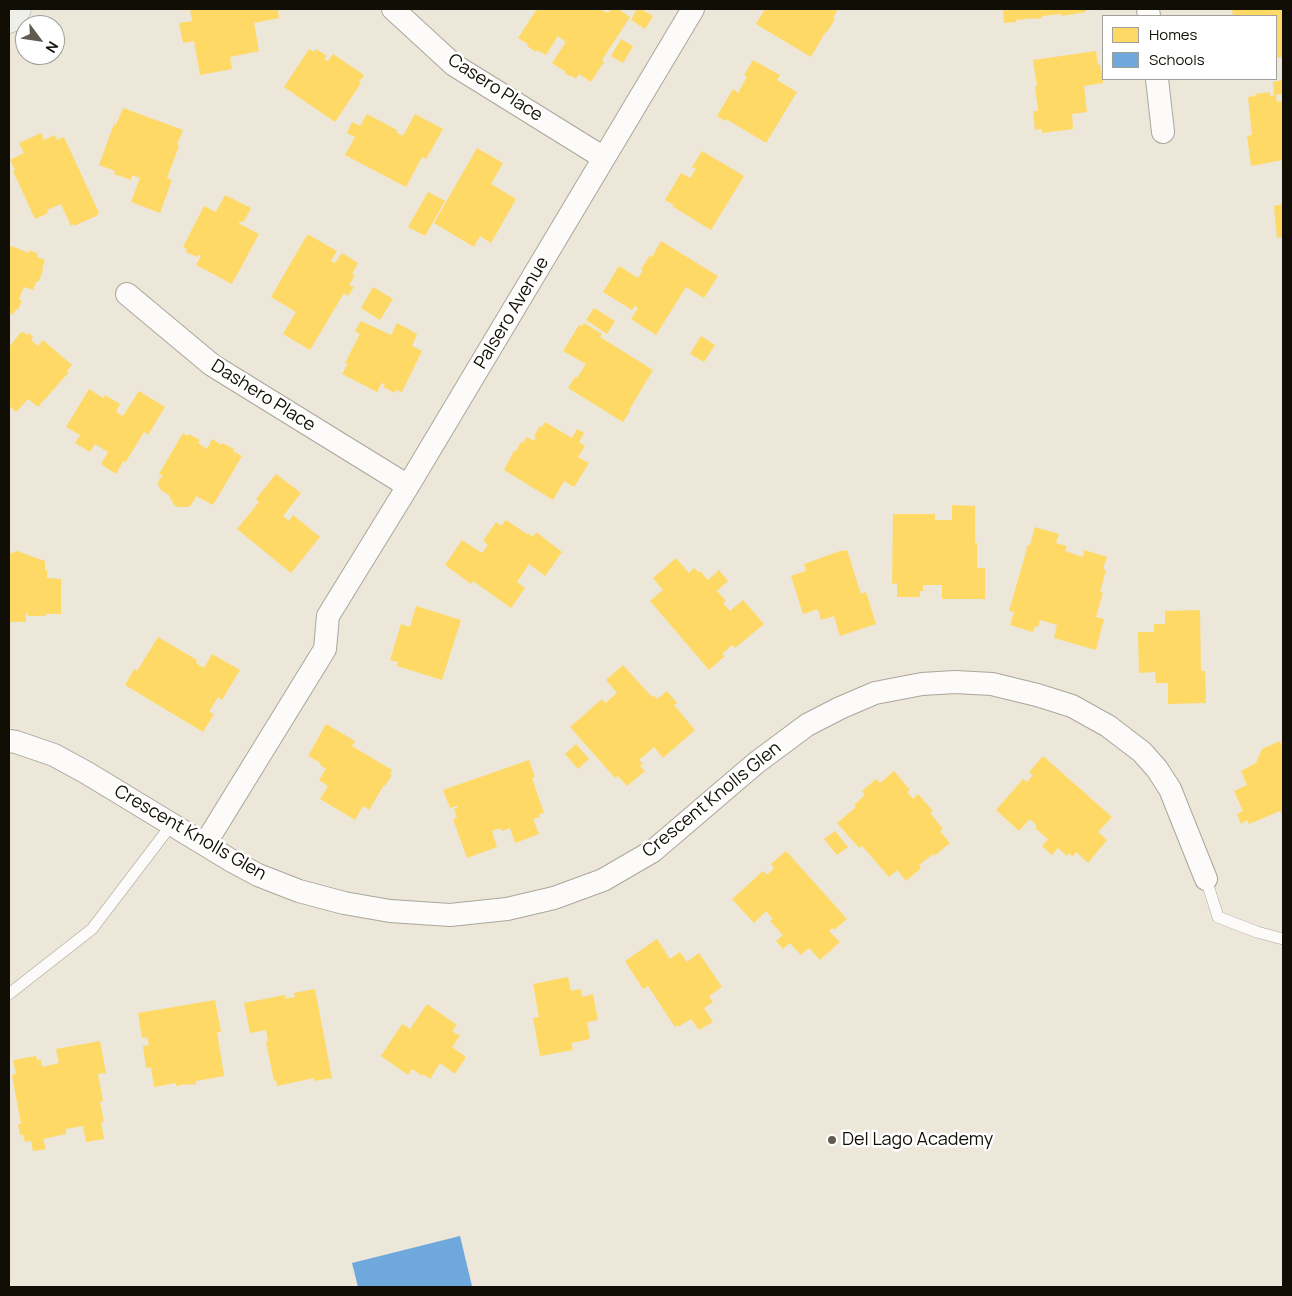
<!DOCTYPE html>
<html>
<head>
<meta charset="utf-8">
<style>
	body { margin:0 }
	#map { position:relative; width:1292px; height:1296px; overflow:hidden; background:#ece7d9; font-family:Manrope,sans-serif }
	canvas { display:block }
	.frame { position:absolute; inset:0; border:10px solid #110e06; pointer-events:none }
	.legend { position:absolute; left:1102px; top:15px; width:175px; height:65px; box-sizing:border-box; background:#fff; border:1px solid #a09f9b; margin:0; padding:6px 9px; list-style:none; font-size:15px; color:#110e06 }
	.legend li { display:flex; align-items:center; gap:10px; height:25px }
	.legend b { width:25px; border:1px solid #a09f9b }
	.north { position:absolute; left:15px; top:15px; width:50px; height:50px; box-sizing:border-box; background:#fff; border:1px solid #a09f9b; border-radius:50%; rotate:121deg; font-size:14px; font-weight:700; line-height:20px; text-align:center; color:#110e06 }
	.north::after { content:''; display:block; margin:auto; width:18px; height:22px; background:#5e5a50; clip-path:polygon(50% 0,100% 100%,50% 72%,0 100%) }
</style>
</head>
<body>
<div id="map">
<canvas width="1292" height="1296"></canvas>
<div class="frame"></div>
<ul class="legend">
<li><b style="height:14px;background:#ffd966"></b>Homes</li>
<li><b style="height:14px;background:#6fa8dc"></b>Schools</li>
</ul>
<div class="north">N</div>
</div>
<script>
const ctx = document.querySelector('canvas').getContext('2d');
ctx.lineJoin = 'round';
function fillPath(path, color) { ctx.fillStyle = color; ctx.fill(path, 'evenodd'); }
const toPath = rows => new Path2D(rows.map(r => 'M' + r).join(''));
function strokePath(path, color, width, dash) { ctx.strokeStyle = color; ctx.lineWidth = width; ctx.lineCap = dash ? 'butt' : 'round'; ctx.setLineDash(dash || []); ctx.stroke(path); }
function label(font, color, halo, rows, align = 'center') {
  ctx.font = font + ' Manrope,sans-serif'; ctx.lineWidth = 5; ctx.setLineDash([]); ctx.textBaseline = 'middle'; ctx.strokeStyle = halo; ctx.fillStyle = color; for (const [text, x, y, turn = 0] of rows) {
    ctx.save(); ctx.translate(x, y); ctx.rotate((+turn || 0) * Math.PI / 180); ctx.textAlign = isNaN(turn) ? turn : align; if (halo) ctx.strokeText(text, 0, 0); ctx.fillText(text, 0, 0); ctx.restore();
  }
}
fillPath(toPath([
	[190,9,278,9,279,18,254,23,259,51,230,57,232,69,200,75,194,41,183,43,179,23,192,21],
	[537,9,600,9,608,13,611,9,618,9,630,17,602,60,604,62,591,82,579,74,576,79,570,75,569,76,565,73,566,72,552,63,566,42,558,36,546,55,537,50,536,52,527,46,528,44,518,38],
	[637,9,641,9,653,16,645,29,631,20],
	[765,9,794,9,796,10,797,9,838,9,833,18,835,19,827,32,826,31,811,57,756,24],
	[1003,9,1086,9,1086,12,1061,16,1061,14,1042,16,1042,18,1036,19,1036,18,1016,20,1016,22,1004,23],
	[1232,9,1283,9,1283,57,1276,58,1276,16,1233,16],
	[621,39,633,46,623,63,611,56],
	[309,49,314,52,316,49,327,56,324,59,328,61,333,54,364,75,359,82,361,83,335,122,284,87],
	[1096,51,1098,65,1100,64,1101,71,1102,70,1103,83,1084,86,1087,112,1072,114,1073,129,1042,133,1042,129,1035,130,1033,111,1038,111,1035,86,1037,86,1033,60],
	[753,60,780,75,777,80,797,92,766,143,726,119,725,121,717,116,733,89,738,93,747,77,744,75],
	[1283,80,1283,94,1274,95,1273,82],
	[1270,92,1270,96,1276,95,1277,102,1283,101,1283,160,1251,166,1247,136,1252,135,1248,97,1256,96,1255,94],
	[123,108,183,130,177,145,179,146,167,178,172,180,160,213,131,202,140,178,132,175,131,180,114,174,115,171,99,165,114,124,116,125],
	[367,114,397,130,396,132,403,136,415,114,443,129,426,159,422,157,406,187,345,155,355,137,347,133,352,122,360,126],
	[41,133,44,140,55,135,57,140,64,137,99,213,97,214,98,215,74,226,73,224,71,226,61,204,47,210,48,213,35,219,13,171,15,170,10,160,24,153,19,143],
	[477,148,503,163,491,184,516,199,491,243,480,236,474,247,434,223],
	[702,151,744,176,711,230,672,206,674,205,665,200,681,173,690,178,696,169,692,167],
	[428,192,445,201,425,236,408,227],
	[225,195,251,208,244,221,238,223,259,234,232,284,196,265,201,256,198,255,197,257,186,252,187,249,183,247,204,206,216,212],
	[1283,204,1283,237,1277,238,1274,206],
	[307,235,308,236,309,235,337,251,331,261,335,263,342,253,358,263,352,274,355,275,349,285,354,287,348,296,344,293,310,350,283,334,296,312,271,297],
	[661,241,718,276,704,298,686,287,656,335,631,319,638,308,635,306,632,310,603,292,619,266,638,278,643,270,641,269,650,255,652,257],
	[9,245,29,253,30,250,38,254,37,257,45,260,42,269,43,270,39,281,36,282,33,290,24,287,19,299,22,300,18,310,16,309,13,315,9,313],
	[373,287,393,299,380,320,361,308],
	[594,308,615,321,607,334,586,320],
	[361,321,391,335,397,323,417,334,412,346,422,351,402,392,396,390,395,393,383,387,385,384,382,383,377,392,342,374,348,364,345,363,360,334,355,331],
	[584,323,602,334,600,337,653,370,629,410,630,411,623,422,568,388,575,377,577,378,586,364,563,351,579,325,582,326],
	[22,331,27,335,29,333,33,337,31,340,38,346,43,340,72,365,67,371,69,372,38,407,28,399,16,412,9,406,9,347],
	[701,336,715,345,704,362,690,354],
	[89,389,103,398,105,395,120,404,116,412,123,416,139,391,165,407,148,435,144,432,125,463,123,461,116,474,101,464,108,452,95,444,90,452,75,443,80,435,66,427],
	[545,422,572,438,577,429,584,433,579,442,585,446,578,457,589,463,574,487,564,481,553,500,504,470,514,451,516,451,521,442,523,443,527,437,534,441,536,437,534,436,540,426,542,427],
	[183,433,188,436,189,434,200,440,198,443,207,449,212,439,222,445,223,443,234,449,233,451,242,456,213,505,194,495,196,497,191,505,188,507,178,507,174,505,169,495,162,491,159,487,158,483,159,480,163,476,159,474],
	[276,474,301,493,283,516,289,521,293,515,320,537,291,573,237,529,259,502,256,499],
	[952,505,975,506,975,543,977,543,977,568,985,568,985,599,942,599,942,585,923,585,923,591,920,591,920,597,897,597,897,583,892,584,893,514,935,514,935,520,952,520],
	[506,520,527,534,528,533,533,537,536,532,562,552,545,576,529,564,517,582,525,588,511,608,473,581,471,584,445,565,462,540,482,553,488,545,483,541,496,522,501,526],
	[1035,527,1059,534,1056,543,1067,546,1065,551,1083,557,1084,550,1107,557,1103,569,1106,570,1100,592,1103,593,1096,617,1104,619,1096,650,1054,638,1057,625,1040,620,1038,627,1035,626,1033,632,1010,625,1014,612,1009,611,1028,545,1030,545],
	[843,550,844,551,847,550,861,594,866,592,876,624,840,636,834,616,821,620,818,609,803,614,791,576,806,571,804,564],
	[17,551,45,561,45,570,47,570,47,578,61,579,61,614,46,614,46,616,28,616,28,613,26,613,26,622,9,622,9,554],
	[676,558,689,573,694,568,698,572,700,571,708,580,719,570,728,581,717,591,726,601,723,603,730,611,743,600,764,624,735,648,732,645,722,654,725,656,709,670,650,601,663,590,653,578],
	[416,606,461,620,442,680,397,666,398,662,390,660,401,624,410,627],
	[1200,610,1201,671,1205,671,1206,703,1168,704,1168,683,1156,683,1155,672,1139,673,1138,632,1154,632,1154,624,1165,624,1165,611],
	[158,637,197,660,196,663,204,668,212,654,240,670,222,700,218,697,209,712,214,714,203,732,125,685,134,669,137,671],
	[623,665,652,697,653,695,657,699,667,691,677,703,674,705,695,730,663,758,654,747,639,760,643,764,640,766,645,771,627,786,618,776,615,778,570,727,602,699,605,703,617,693,606,680],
	[326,724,355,741,352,746,392,770,390,774,392,775,385,786,384,785,369,810,363,806,355,820,320,799,328,786,319,780,326,769,320,765,321,763,308,756],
	[1280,741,1283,749,1283,817,1280,811,1249,824,1247,820,1241,824,1237,814,1243,811,1234,791,1247,785,1241,771,1256,763,1262,749],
	[576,744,589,759,578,769,565,754],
	[1043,756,1112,817,1098,832,1107,840,1088,863,1076,852,1072,857,1069,853,1067,856,1058,848,1052,855,1042,846,1048,839,1035,828,1037,826,1030,819,1019,831,996,810,1023,779,1027,782,1033,775,1029,772],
	[529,760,535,777,532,778,544,813,539,814,540,817,533,819,539,834,515,843,510,828,502,831,500,828,492,831,497,847,467,858,453,819,457,818,454,809,458,807,457,806,450,808,443,790],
	[894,771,910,790,907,792,913,799,918,794,933,811,930,813,943,829,940,831,950,843,934,856,933,854,919,865,921,868,906,881,897,870,889,877,862,846,859,848,837,823,856,807,854,805,865,795,862,791,876,779,880,783],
	[835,831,848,847,837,855,824,839],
	[786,851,847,919,834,930,832,928,829,931,840,942,820,960,809,948,801,955,790,943,783,949,776,941,783,935,770,921,773,919,766,911,754,923,732,899,763,871,767,875,774,868,771,864],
	[657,939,670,959,680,952,687,962,699,953,722,987,709,996,713,1002,704,1008,713,1022,699,1030,691,1019,678,1027,677,1025,675,1027,648,986,643,989,625,961],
	[568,977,571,991,581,989,582,997,593,994,598,1020,587,1022,590,1039,571,1043,573,1050,540,1056,533,1018,539,1017,533,984],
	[315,989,332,1078,314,1081,314,1078,277,1086,276,1080,274,1081,266,1042,268,1042,266,1030,250,1033,244,1003,285,995,285,999,295,997,294,993],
	[215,1000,221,1032,217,1032,224,1076,196,1081,196,1084,187,1085,186,1084,176,1086,176,1083,154,1087,151,1067,146,1068,143,1046,149,1045,147,1037,142,1038,138,1013],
	[427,1004,457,1025,452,1031,460,1036,452,1047,466,1057,455,1074,440,1063,430,1079,423,1074,422,1076,412,1069,408,1075,381,1056,402,1024,410,1029],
	[100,1041,106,1073,98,1074,103,1101,100,1102,104,1122,101,1122,104,1139,86,1142,83,1126,66,1129,66,1134,43,1139,46,1149,33,1151,31,1141,25,1142,23,1135,20,1135,18,1124,21,1124,12,1075,16,1074,13,1060,36,1056,37,1060,41,1060,42,1067,59,1063,56,1049]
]), '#ffd966');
fillPath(toPath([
	[460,1236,472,1286,358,1287,352,1263]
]), '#6fa8dc');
const lane = toPath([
	[1206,879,1218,917,1257,932,1283,939],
	[9,994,92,929,172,824]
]);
const street = toPath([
	[393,9,454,65,604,158],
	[1148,9,1149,16],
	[1157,79,1163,132],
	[127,294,212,365,408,486],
	[9,741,16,742,54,755,87,773,232,861,258,875,299,891,344,903,390,911,450,915,507,909,554,898,603,880,653,851,756,763,807,725,840,708,875,693,922,684,955,682,992,684,1037,695,1072,706,1108,726,1142,752,1157,769,1170,789,1206,879],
	[205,844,325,649,328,616,408,486,693,9]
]);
const secondary = toPath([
	[9,19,17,9]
]);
strokePath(lane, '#aaa69b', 12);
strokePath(street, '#aaa69b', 24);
strokePath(secondary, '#aaa69b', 29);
strokePath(lane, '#fcfbf9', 11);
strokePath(street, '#fcfbf9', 22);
strokePath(secondary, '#efefea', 28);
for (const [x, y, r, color] of [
	[832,1140,5,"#5e5a50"]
]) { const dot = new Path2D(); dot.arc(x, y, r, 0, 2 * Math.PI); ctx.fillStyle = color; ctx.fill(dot); strokePath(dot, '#fff', 2); }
label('18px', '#110e06', '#fff', [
	["Casero Place",495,88,33],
	["Palsero Avenue",512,313,-59],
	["Dashero Place",263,396,32],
	["Crescent Knolls Glen",712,800,-39],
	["Crescent Knolls Glen",190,833,30]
]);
label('18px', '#110e06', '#fff', [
	["Del Lago Academy",842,1140]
], 'left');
</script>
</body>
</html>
